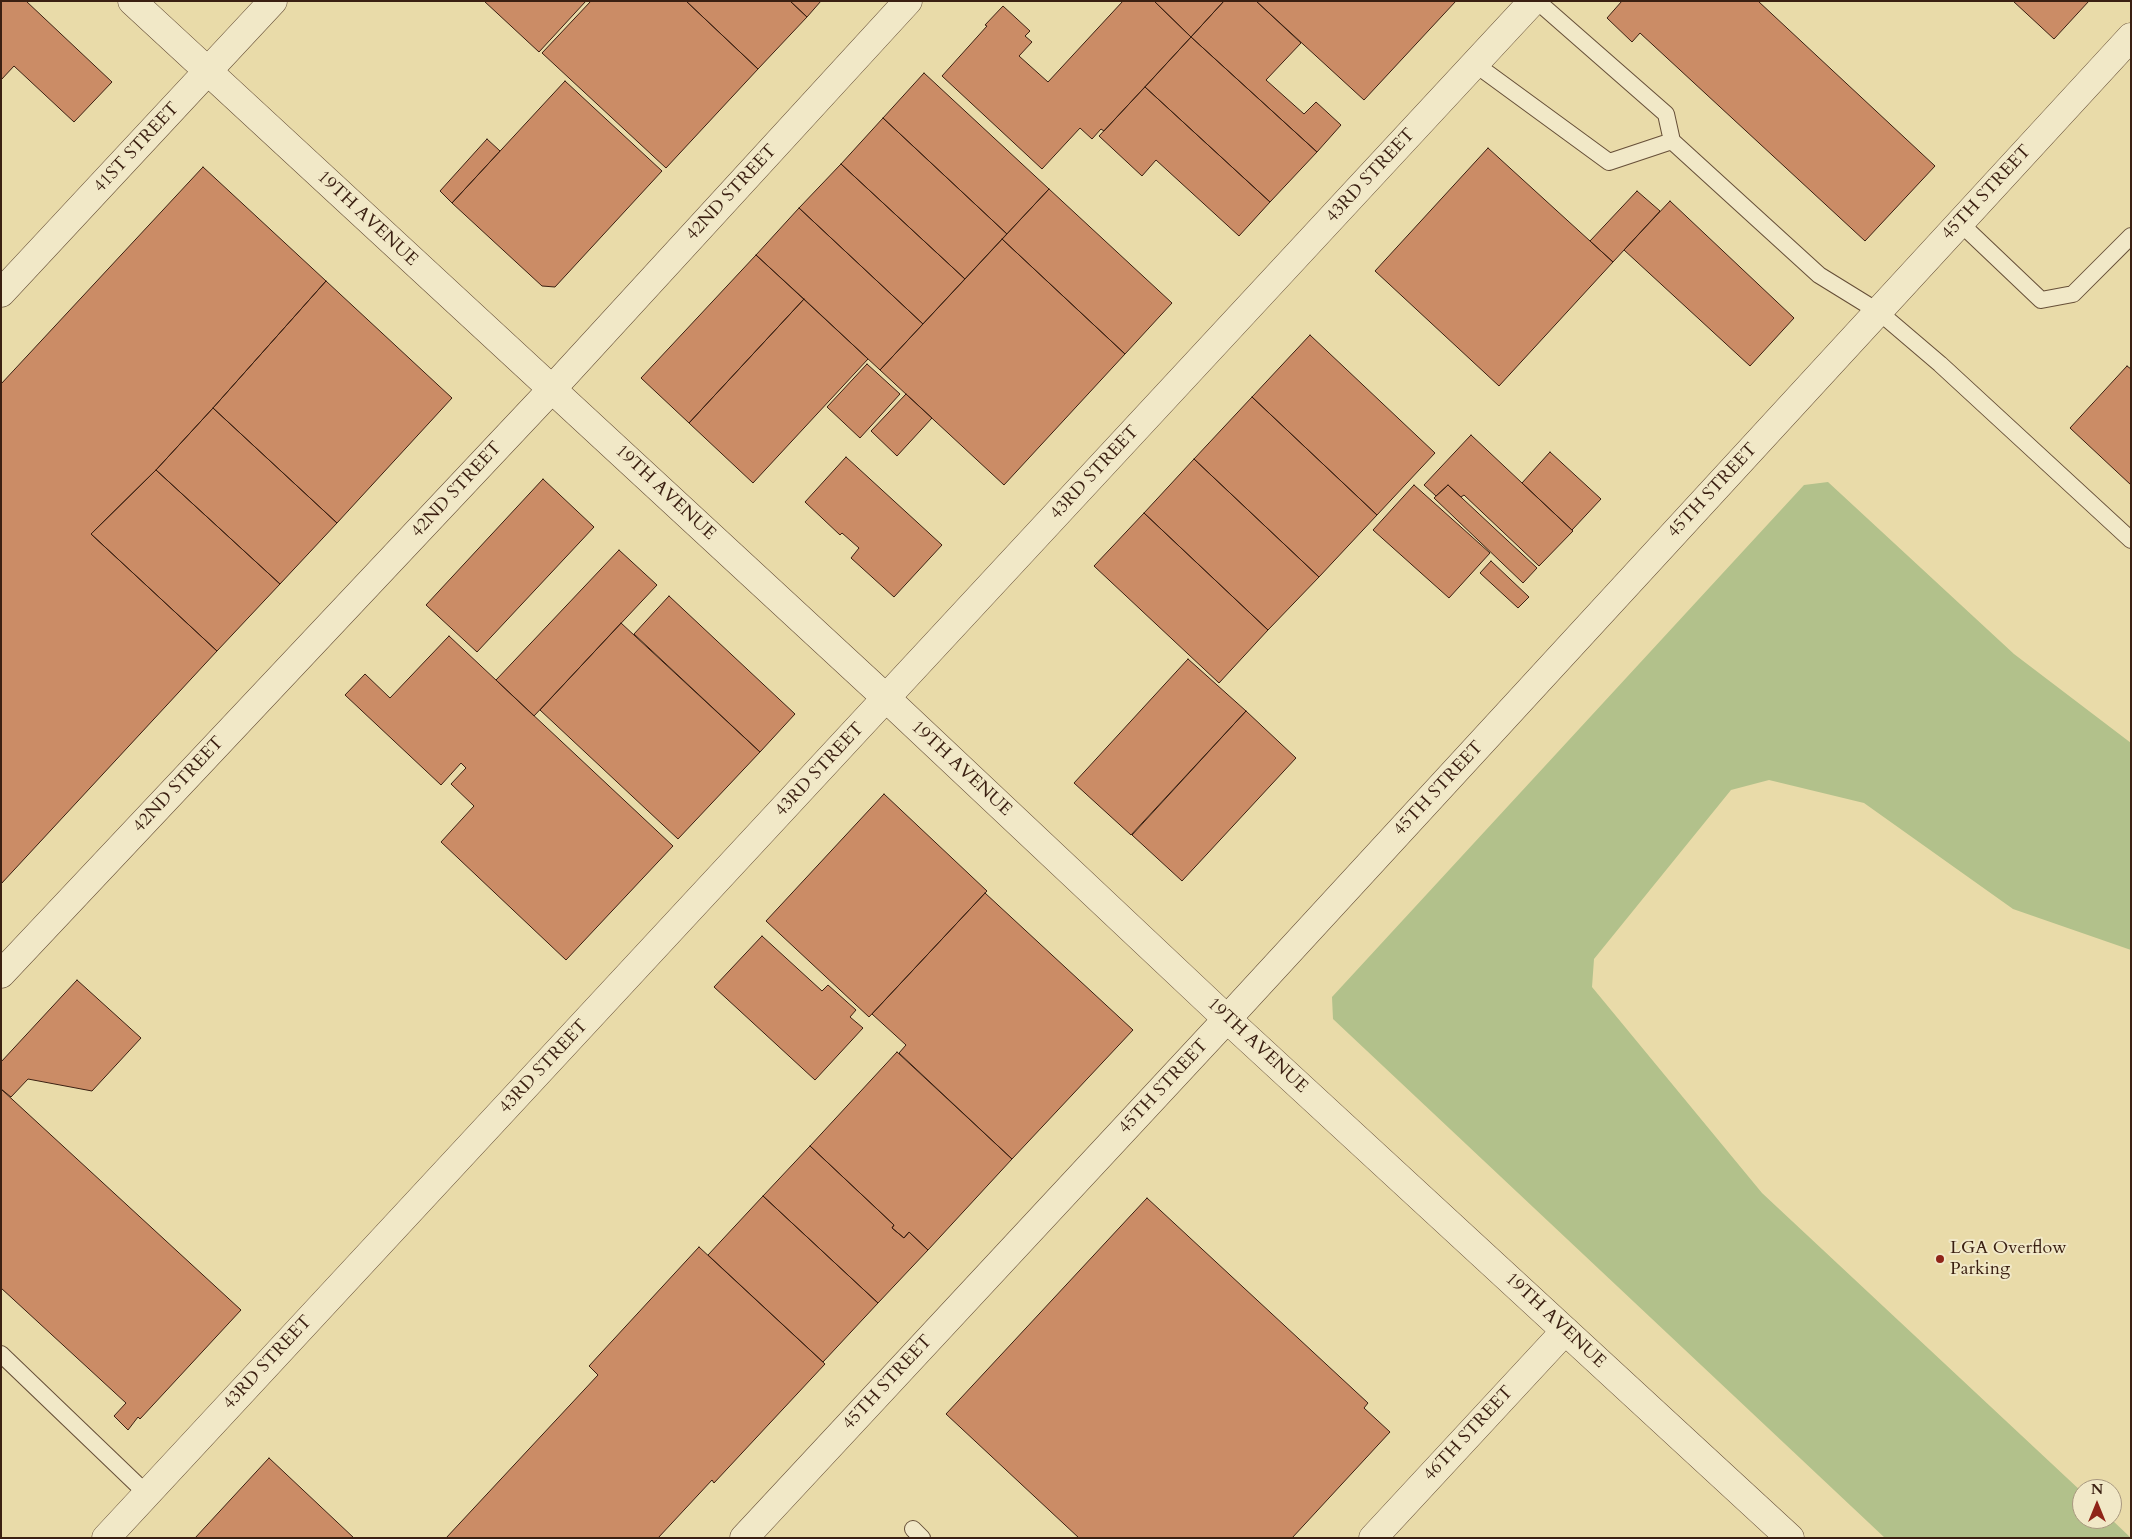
<!DOCTYPE html>
<html>
<head>
<meta charset="utf-8">
<style>
	body { margin:0 }
	#map { position:relative; width:2132px; height:1539px; overflow:hidden; background:#e9dba9; font-family:Cardo,serif }
	canvas { display:block }
	.frame { position:absolute; inset:0; border:2px solid #3b2012; pointer-events:none }
	.north { position:absolute; left:2072px; top:1479px; width:50px; height:50px; box-sizing:border-box; background:#f1e8c7; border:1px solid #a8987f; border-radius:50%; rotate:0deg; font-size:14px; font-weight:700; line-height:20px; text-align:center; color:#3b2012 }
	.north::after { content:''; display:block; margin:auto; width:18px; height:22px; background:#8f2418; clip-path:polygon(50% 0,100% 100%,50% 72%,0 100%) }
</style>
</head>
<body>
<div id="map">
<canvas width="2132" height="1539"></canvas>
<div class="frame"></div>
<div class="north">N</div>
</div>
<script>
const ctx = document.querySelector('canvas').getContext('2d');
ctx.lineJoin = 'round';
function fillPath(path, color) { ctx.fillStyle = color; ctx.fill(path, 'evenodd'); }
const toPath = rows => new Path2D(rows.map(r => 'M' + r).join(''));
function strokePath(path, color, width, dash) { ctx.strokeStyle = color; ctx.lineWidth = width; ctx.lineCap = dash ? 'butt' : 'round'; ctx.setLineDash(dash || []); ctx.stroke(path); }
function label(font, color, halo, rows, align = 'center') {
  ctx.font = font + ' Cardo,serif'; ctx.lineWidth = 4; ctx.setLineDash([]); ctx.textBaseline = 'middle'; ctx.strokeStyle = halo; ctx.fillStyle = color; for (const [text, x, y, turn = 0] of rows) {
    ctx.save(); ctx.translate(x, y); ctx.rotate((+turn || 0) * Math.PI / 180); ctx.textAlign = isNaN(turn) ? turn : align; if (halo) ctx.strokeText(text, 0, 0); ctx.fillText(text, 0, 0); ctx.restore();
  }
}
fillPath(toPath([
	[1828,482,2014,654,2131,743,2131,950,2013,909,1864,803,1769,780,1731,790,1594,959,1592,987,1762,1193,2082,1492,2082,1519,2111,1519,2131,1538,1885,1538,1333,1019,1332,997,1804,485]
]), '#b2c18b');
const building = toPath([
	[1,1,26,1,112,82,74,122,14,66,1,80,1,1],
	[484,1,586,1,539,52,484,1],
	[591,1,686,1,758,69,666,168,542,53,591,1],
	[686,1,790,1,807,17,758,69,686,1],
	[790,1,821,1,807,17,790,1],
	[1123,1,1154,1,1191,37,1104,131,1101,129,1092,139,1080,128,1042,169,942,76,987,26,985,25,1003,6,1030,31,1025,36,1032,42,1019,56,1048,82,1123,1],
	[1154,1,1224,1,1191,37,1154,1],
	[1224,1,1256,1,1301,43,1266,80,1304,114,1316,102,1341,125,1317,152,1191,37,1224,1],
	[1256,1,1456,1,1364,100,1256,1],
	[1622,1,1758,1,1935,166,1865,241,1640,33,1632,42,1607,18,1622,1],
	[2013,1,2089,1,2054,39,2013,1],
	[1191,37,1317,152,1270,202,1145,87,1191,37],
	[924,73,1049,189,1007,234,883,118,924,73],
	[565,81,662,171,555,287,542,286,452,203,565,81],
	[1145,87,1270,202,1239,236,1156,160,1142,176,1099,136,1145,87],
	[883,118,1007,234,965,279,841,164,883,118],
	[487,139,500,151,452,203,440,191,487,139],
	[1488,148,1613,262,1499,386,1375,271,1488,148],
	[841,164,965,279,923,324,799,208,841,164],
	[203,167,326,281,213,408,156,470,91,534,217,651,1,884,1,384,203,167],
	[1049,189,1172,303,1125,354,1002,239,1049,189],
	[1637,191,1660,211,1613,262,1590,241,1637,191],
	[1670,201,1794,318,1750,366,1624,250,1670,201],
	[799,208,923,324,880,370,756,255,799,208],
	[1002,239,1125,354,1004,485,880,370,1002,239],
	[756,255,804,299,689,423,641,378,756,255],
	[326,281,452,398,337,523,213,408,326,281],
	[804,299,868,359,753,483,689,423,804,299],
	[1310,335,1435,453,1377,515,1252,397,1310,335],
	[867,364,900,394,860,438,827,407,867,364],
	[2127,366,2131,369,2131,485,2070,428,2127,366],
	[906,394,932,418,897,456,871,431,906,394],
	[1252,397,1377,515,1319,577,1194,459,1252,397],
	[213,408,337,523,280,584,156,470,213,408],
	[1471,435,1573,531,1539,566,1464,495,1461,497,1448,485,1436,496,1424,485,1471,435],
	[1550,452,1601,499,1572,530,1522,483,1550,452],
	[846,457,942,545,894,597,851,558,859,548,842,533,840,535,805,502,846,457],
	[1194,459,1319,577,1268,630,1144,513,1194,459],
	[156,470,280,584,217,651,91,534,156,470],
	[543,479,594,527,477,652,426,605,543,479],
	[1414,485,1490,553,1449,598,1373,530,1414,485],
	[1448,485,1537,568,1523,583,1434,498,1448,485],
	[1144,513,1268,630,1219,683,1094,566,1144,513],
	[619,550,657,585,534,716,496,680,619,550],
	[1491,561,1529,597,1518,608,1480,573,1491,561],
	[669,596,795,714,760,752,634,634,669,596],
	[621,623,760,752,678,839,540,710,621,623],
	[449,636,673,846,566,960,441,842,474,806,451,784,466,768,461,763,441,785,345,695,365,674,390,698,449,636],
	[1188,659,1246,711,1131,835,1074,783,1188,659],
	[1246,711,1296,758,1182,881,1132,835,1246,711],
	[884,794,987,891,869,1017,766,921,884,794],
	[985,893,1133,1030,1012,1159,899,1053,906,1045,872,1014,985,893],
	[762,936,822,991,828,985,856,1010,850,1017,863,1028,815,1080,714,987,762,936],
	[77,980,141,1038,92,1091,28,1079,11,1097,1,1089,1,1062,77,980],
	[897,1052,1012,1159,928,1250,909,1232,904,1238,892,1228,894,1225,810,1146,897,1052],
	[1,1089,241,1310,140,1419,138,1417,128,1430,114,1416,126,1403,1,1288,1,1089],
	[810,1146,894,1225,892,1228,904,1238,909,1232,928,1250,878,1303,763,1196,810,1146],
	[763,1196,878,1303,823,1362,708,1255,763,1196],
	[1147,1198,1368,1403,1364,1408,1390,1432,1292,1538,1079,1538,946,1414,1147,1198],
	[699,1247,825,1364,714,1483,712,1480,658,1538,446,1538,598,1375,589,1366,699,1247],
	[269,1458,354,1538,195,1538,269,1458]
]);
fillPath(building, '#cb8c66');
strokePath(building, '#3b2012', 1);
const service = toPath([
	[1537,1,1666,114,1672,141,1819,275,1879,312,1940,364,2131,540],
	[1475,64,1609,162,1672,141],
	[1960,223,2041,300,2073,294,2131,236],
	[1,1354,147,1494],
	[913,1529,922,1538]
]);
const minor = toPath([
	[1,293,273,1],
	[1,974,552,389,908,1],
	[106,1538,1533,1],
	[744,1538,1227,1019,2131,37],
	[1373,1538,1565,1331]
]);
const tertiary = toPath([
	[132,1,886,698,1227,1019,1790,1538]
]);
strokePath(service, '#664f38', 18);
strokePath(minor, '#664f38', 29);
strokePath(tertiary, '#664f38', 29);
strokePath(service, '#f1e8c7', 16);
strokePath(minor, '#f1e8c7', 28);
strokePath(tertiary, '#f1e8c7', 28);
for (const [x, y, r, color] of [
	[1940,1259,5,"#8f2418"]
]) { const dot = new Path2D(); dot.arc(x, y, r, 0, 2 * Math.PI); ctx.fillStyle = color; ctx.fill(dot); strokePath(dot, '#f1e8c7', 2); }
label('18px', '#3b2012', '#f1e8c7', [
	["41ST STREET",137,148,-47],
	["43RD STREET",1371,176,-47],
	["42ND STREET",732,193,-47],
	["45TH STREET",1987,193,-47],
	["19TH AVENUE",367,219,43],
	["43RD STREET",1095,473,-47],
	["42ND STREET",457,490,-47],
	["45TH STREET",1713,491,-47],
	["19TH AVENUE",665,493,43],
	["19TH AVENUE",961,769,43],
	["43RD STREET",820,770,-47],
	["42ND STREET",179,785,-47],
	["45TH STREET",1439,789,-47],
	["19TH AVENUE",1257,1046,43],
	["43RD STREET",544,1067,-47],
	["45TH STREET",1164,1087,-47],
	["19TH AVENUE",1555,1321,43],
	["43RD STREET",268,1363,-47],
	["45TH STREET",888,1383,-47],
	["46TH STREET",1469,1434,-47]
]);
label('18px', '#3b2012', '#f1e8c7', [
	["LGA Overflow",1950,1249],
	["Parking",1950,1270]
], 'left');
</script>
</body>
</html>
